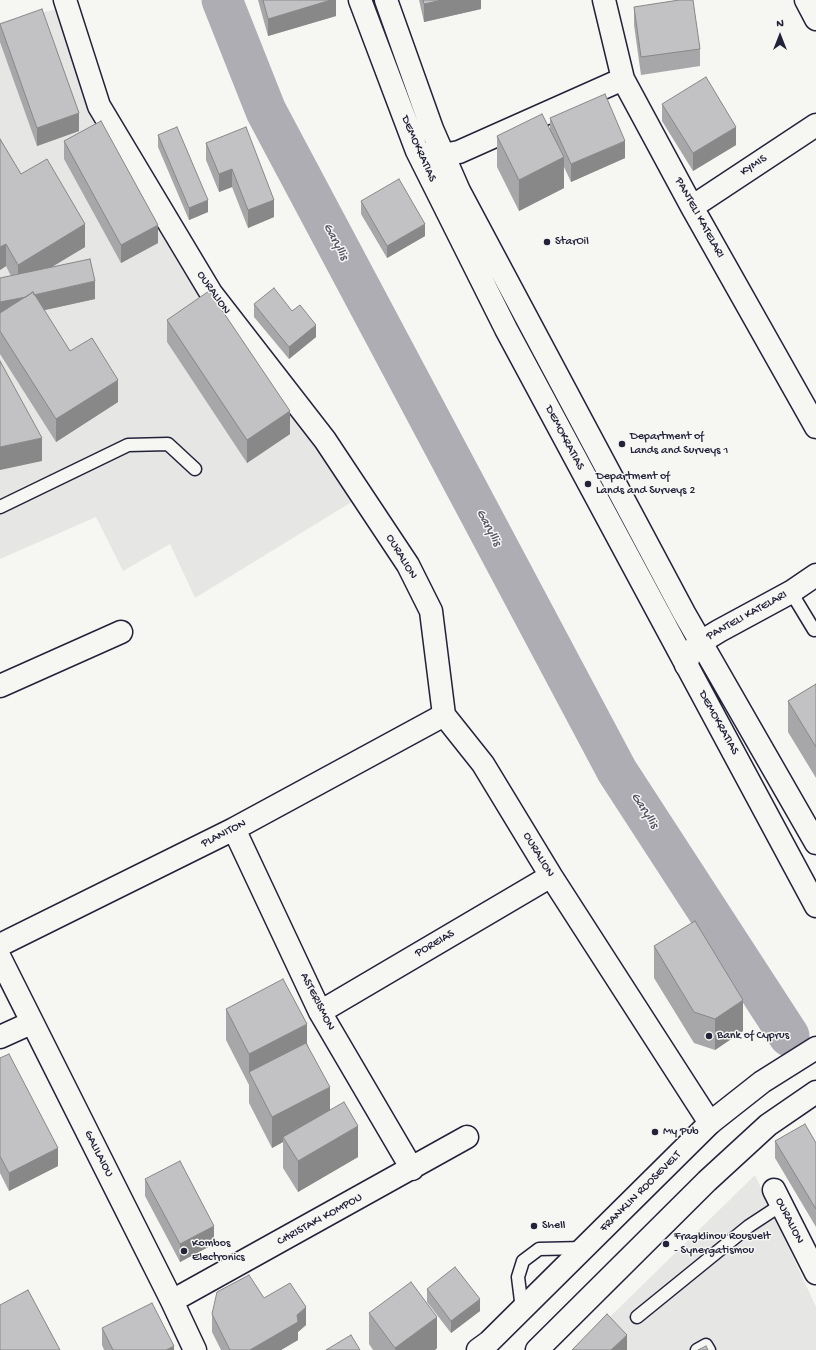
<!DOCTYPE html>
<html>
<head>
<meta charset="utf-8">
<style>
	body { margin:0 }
	#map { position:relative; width:816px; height:1350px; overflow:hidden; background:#f6f6f2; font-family:"Gochi Hand",sans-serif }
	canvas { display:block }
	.north { position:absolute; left:760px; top:16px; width:40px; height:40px; -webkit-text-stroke:3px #f6f6f2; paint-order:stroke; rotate:0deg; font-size:11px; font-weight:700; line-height:16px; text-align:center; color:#22223b }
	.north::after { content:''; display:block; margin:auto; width:14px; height:18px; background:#22223b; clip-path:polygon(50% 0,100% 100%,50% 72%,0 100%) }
</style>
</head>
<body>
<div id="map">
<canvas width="816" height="1350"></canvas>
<div class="north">N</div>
</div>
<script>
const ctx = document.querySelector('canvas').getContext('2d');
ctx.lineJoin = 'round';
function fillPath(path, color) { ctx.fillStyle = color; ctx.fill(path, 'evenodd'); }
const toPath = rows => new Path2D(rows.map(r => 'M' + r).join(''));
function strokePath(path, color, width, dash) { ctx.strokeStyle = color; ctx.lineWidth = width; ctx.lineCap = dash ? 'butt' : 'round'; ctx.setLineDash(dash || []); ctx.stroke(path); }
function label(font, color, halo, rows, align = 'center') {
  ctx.font = font + ' "Gochi Hand",sans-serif'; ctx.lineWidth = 3; ctx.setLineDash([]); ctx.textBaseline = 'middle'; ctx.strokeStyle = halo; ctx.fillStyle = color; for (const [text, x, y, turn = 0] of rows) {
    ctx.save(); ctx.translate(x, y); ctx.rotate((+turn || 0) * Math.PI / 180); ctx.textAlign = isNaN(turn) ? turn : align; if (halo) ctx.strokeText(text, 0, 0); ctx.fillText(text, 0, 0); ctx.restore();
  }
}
fillPath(toPath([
	[58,9,90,116,185,274,355,500,195,598,170,544,123,571,96,517,0,559,0,22],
	[755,1175,816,1307,816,1350,576,1350]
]), '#e6e6e4');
strokePath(toPath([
	[222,0,266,111,617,771,789,1036]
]), '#adadb3', 41);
const lane = toPath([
	[0,507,128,445,168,444,195,469],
	[791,592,814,630],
	[522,1309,518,1277,523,1261,539,1249,584,1248],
	[637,1317,749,1226,781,1205],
	[697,1350,706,1345,709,1350]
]);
const street = toPath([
	[65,0,99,106,211,293,325,440,408,565,431,611,444,715,483,764,551,876,710,1123],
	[604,0,623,79,692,207,816,427],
	[806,0,816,19],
	[426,154,443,155,459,152,623,79],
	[692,207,816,125],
	[686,665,691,651,701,642,719,631,791,592,816,575],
	[0,686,121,632],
	[234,829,320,1012,412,1169],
	[0,945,234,829,444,715],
	[0,958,172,1301,195,1350],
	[320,1012,551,876],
	[0,1037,31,1023],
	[774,1190,816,1273],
	[172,1301,467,1137]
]);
const secondary = toPath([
	[360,0,417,151,506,329,816,906],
	[386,0,432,129,459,191,684,613,816,843],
	[478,1350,489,1342,710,1123,762,1082,816,1048],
	[537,1350,707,1181,768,1125,816,1092]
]);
strokePath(lane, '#22223b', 15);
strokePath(street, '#22223b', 25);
strokePath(secondary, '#22223b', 25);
strokePath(lane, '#f6f6f2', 12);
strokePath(street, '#f6f6f2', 22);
strokePath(secondary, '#f6f6f2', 22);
fillPath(toPath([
	[258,0,336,0,336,16,268,36],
	[419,0,481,0,481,9,424,22],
	[634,7,700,49,700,66,641,75,634,25],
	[0,24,79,131,37,146,0,42],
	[662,104,736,145,693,171,662,121],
	[550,118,625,158,571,182,564,167,564,188,519,211,497,167,497,136,550,130],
	[158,135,208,212,189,220,158,147],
	[0,139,21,174,85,247,52,267,95,299,44,310,70,351,118,402,56,442,0,354,0,278,11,276,6,266,0,270],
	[64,141,158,243,121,263,64,159],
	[206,143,274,200,274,217,248,228,232,187,219,192,206,160],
	[361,201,425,236,387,258,361,214],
	[254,304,292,311,316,337,289,359,254,317],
	[167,320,290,434,247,463,167,342],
	[816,684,816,778,788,732,788,701],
	[654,946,743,1031,715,1050,694,1043,654,978],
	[226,1009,307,1043,330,1110,358,1157,298,1192,283,1168,283,1142,272,1148,249,1103,249,1085,226,1040],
	[0,1058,58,1166,9,1191,0,1173],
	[775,1141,816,1143,816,1227,775,1158],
	[145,1179,214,1244,180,1262,145,1196],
	[427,1289,480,1311,451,1333,427,1302],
	[264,1298,306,1325,298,1332,298,1340,281,1350,221,1350,212,1332,212,1314],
	[369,1313,437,1348,435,1350,373,1350,369,1344],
	[102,1328,174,1350,104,1350,102,1345]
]), '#a7a7a9');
fillPath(toPath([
	[331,0,336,0,336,16,268,36,268,19],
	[442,0,481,0,481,9,424,22,424,4],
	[79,113,79,131,37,146,37,128],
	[736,127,736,145,693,171,693,153],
	[625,141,625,158,571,182,571,164],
	[564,157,564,188,519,211,519,180],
	[232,169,232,187,219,192,219,174],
	[208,200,208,212,189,220,189,208],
	[274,200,274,217,248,228,248,210],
	[85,224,85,247,18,287,18,265],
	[425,224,425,236,387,258,387,246],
	[158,225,158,243,121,263,121,245],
	[6,244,6,266,0,270,0,247],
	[95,281,95,299,0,320,0,302],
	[316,325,316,337,289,359,289,347],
	[118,380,118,402,56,442,56,419],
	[290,411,290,434,247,463,247,440],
	[42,438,42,461,0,470,0,447],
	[743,1000,743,1031,715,1050,715,1019],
	[307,1024,307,1055,249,1072,249,1054],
	[330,1087,330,1118,283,1137,283,1142,272,1148,272,1117],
	[358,1126,358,1157,298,1192,298,1161],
	[58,1148,58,1166,9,1191,9,1173],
	[214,1226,214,1244,180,1262,180,1244],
	[480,1299,480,1311,451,1333,451,1321],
	[306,1307,306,1325,298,1332,298,1340,281,1350,250,1350,297,1315],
	[437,1317,437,1348,435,1350,395,1350,395,1348],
	[627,1335,627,1350,611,1350],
	[174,1346,174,1350,166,1350]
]), '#888889');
const building = toPath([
	[263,0,331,0,268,19,263,0],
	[423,0,442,0,424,4,423,0],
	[679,0,693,0,700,49,641,57,634,7,679,0],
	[42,9,79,113,37,128,0,24,42,9],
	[706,77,736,127,693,153,662,104,706,77],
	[605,94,625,141,571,164,550,118,605,94],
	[542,114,564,157,519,180,497,136,542,114],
	[101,121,158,225,121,245,64,141,101,121],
	[177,127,208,200,189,208,158,135,177,127],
	[246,127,274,200,248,210,232,169,219,174,206,143,246,127],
	[0,139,21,174,47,159,85,224,18,265,6,244,0,247,0,139],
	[399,179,425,224,387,246,361,201,399,179],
	[90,259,95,281,34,295,33,292,26,297,0,302,0,278,90,259],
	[274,288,292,311,300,305,316,325,289,347,254,304,274,288],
	[209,291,290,411,247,440,167,320,209,291],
	[33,292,70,351,92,338,118,380,56,419,0,331,0,313,33,292],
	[0,361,42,438,0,447,0,361],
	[816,684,816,747,788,701,816,684],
	[695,921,743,1000,715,1019,694,1012,654,946,695,921],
	[283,979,307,1024,249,1054,226,1009,283,979],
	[306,1043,330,1087,272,1117,249,1072,306,1043],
	[9,1054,58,1148,9,1173,0,1156,0,1058,9,1054],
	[344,1102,358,1126,298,1161,283,1137,344,1102],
	[805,1124,816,1143,816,1209,775,1141,805,1124],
	[180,1161,214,1226,180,1244,145,1179,180,1161],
	[455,1267,480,1299,451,1321,427,1289,455,1267],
	[249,1275,264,1298,290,1283,306,1307,297,1315,298,1322,250,1350,230,1350,212,1314,217,1292,249,1275],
	[411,1282,437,1317,395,1348,369,1313,411,1282],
	[28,1290,60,1350,0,1350,0,1305,28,1290],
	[152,1303,174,1346,166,1350,113,1350,102,1328,152,1303],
	[607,1314,627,1335,611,1350,572,1350,607,1314],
	[351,1335,360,1350,326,1350,351,1335],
	[706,1346,708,1350,698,1350,706,1346]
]);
fillPath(building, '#c2c2c4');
strokePath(building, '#888889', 1);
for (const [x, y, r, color] of [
	[547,242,4,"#22223b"],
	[622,444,4,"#22223b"],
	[588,484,4,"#22223b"],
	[709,1036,4,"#22223b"],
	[655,1132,4,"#22223b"],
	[534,1226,4,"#22223b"],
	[666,1244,4,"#22223b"],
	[184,1251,4,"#22223b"]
]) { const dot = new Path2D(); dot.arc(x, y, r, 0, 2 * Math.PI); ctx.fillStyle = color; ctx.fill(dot); strokePath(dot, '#f6f6f2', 1.5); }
label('12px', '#22223b', '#f6f6f2', [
	["DEMOKRATIAS",418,149,66],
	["KYMIS",754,166,-34],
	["PANTELI KATELARI",699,218,61],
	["OURALION",213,293,55],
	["DEMOKRATIAS",564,438,62],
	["OURALION",401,557,59],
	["PANTELI KATELARI",747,616,-29],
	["DEMOKRATIAS",718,723,61],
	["PLANITON",224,834,-27],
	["OURALION",538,855,59],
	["POREIAS",435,944,-30],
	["ASTERISMON",317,1002,63],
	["GALILAIOU",98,1154,63],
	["FRANKLIN ROOSEVELT",641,1192,-45],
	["CHRISTAKI KOMPOU",320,1220,-29],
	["OURALION",789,1221,63]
]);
label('12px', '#22223b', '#f6f6f2', [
	["StarOil",555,242],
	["Department of",630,437],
	["Lands and Surveys 1",630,451],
	["Department of",596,477],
	["Lands and Surveys 2",596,491],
	["Bank of Cyprus",717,1036],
	["My Pub",663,1132],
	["Shell",542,1226],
	["Fragklinou Rousvelt",674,1237],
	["- Synergatismou",674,1251],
	["Kombos",192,1244],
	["Electronics",192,1258]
], 'left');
label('italic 13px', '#535365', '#f6f6f2', [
	["Garyllis",335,242,62],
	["Garyllis",488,528,62],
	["Garyllis",644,811,57]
]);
</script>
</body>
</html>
